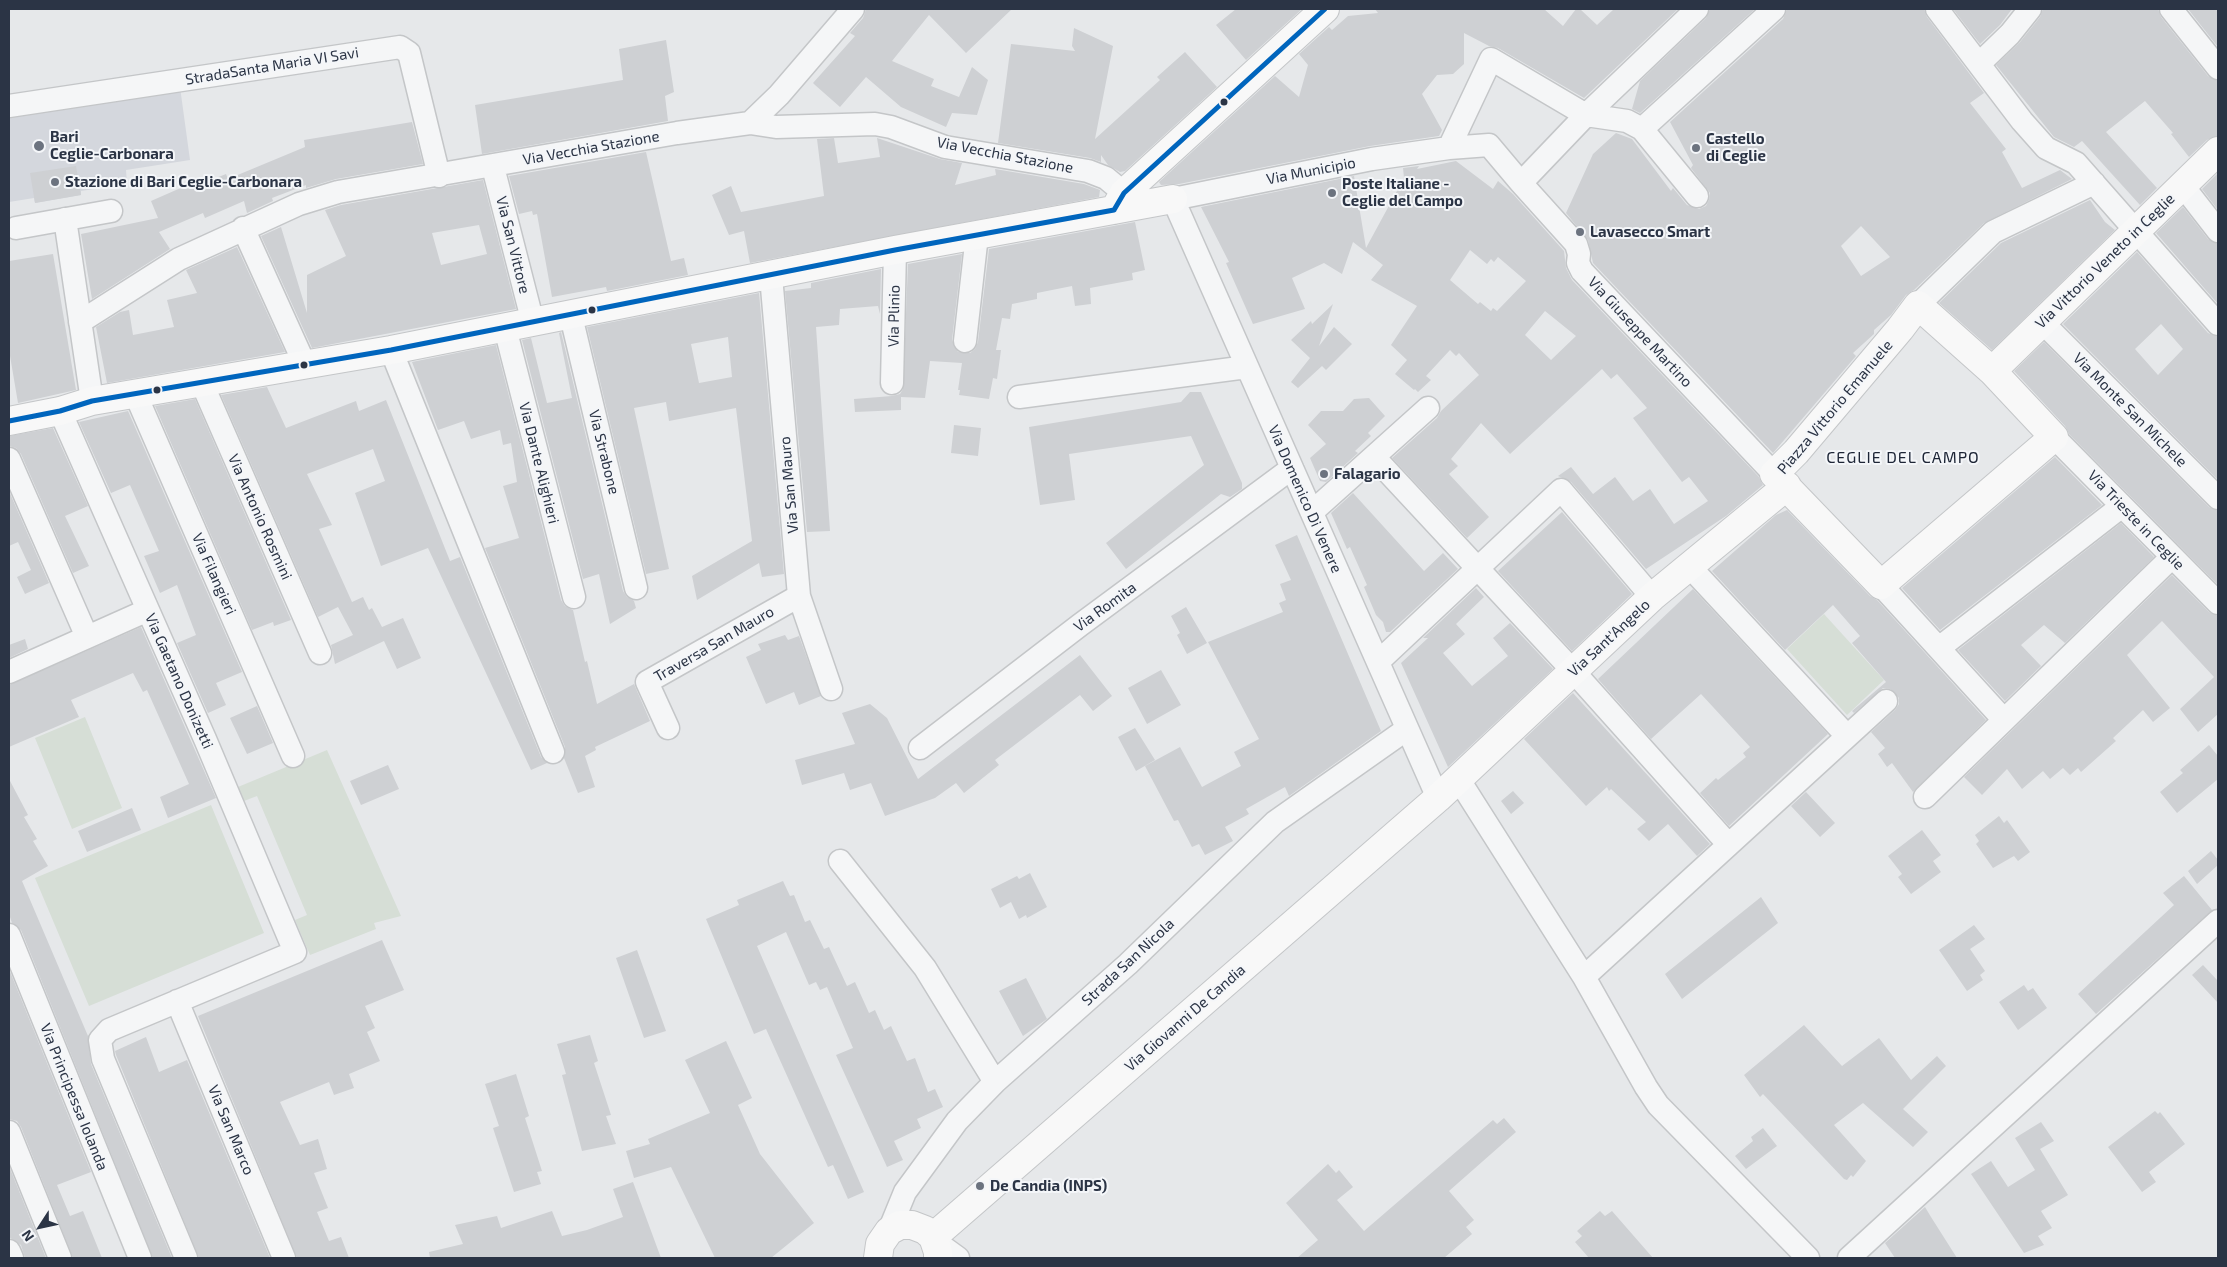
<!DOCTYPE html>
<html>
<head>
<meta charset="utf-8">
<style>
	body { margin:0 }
	#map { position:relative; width:2227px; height:1267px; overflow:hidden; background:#e6e8ea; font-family:"Exo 2",sans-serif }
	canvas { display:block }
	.frame { position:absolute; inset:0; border:10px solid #2b3445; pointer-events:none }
	.north { position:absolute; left:15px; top:1202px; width:50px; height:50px; -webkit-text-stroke:4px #f4f6f9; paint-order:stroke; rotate:235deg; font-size:14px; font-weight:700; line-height:20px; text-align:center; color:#2b3445 }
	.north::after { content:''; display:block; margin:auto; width:18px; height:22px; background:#2b3445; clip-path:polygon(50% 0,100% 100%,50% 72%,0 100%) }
</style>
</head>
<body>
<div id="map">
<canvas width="2227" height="1267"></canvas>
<div class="frame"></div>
<div class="north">N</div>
</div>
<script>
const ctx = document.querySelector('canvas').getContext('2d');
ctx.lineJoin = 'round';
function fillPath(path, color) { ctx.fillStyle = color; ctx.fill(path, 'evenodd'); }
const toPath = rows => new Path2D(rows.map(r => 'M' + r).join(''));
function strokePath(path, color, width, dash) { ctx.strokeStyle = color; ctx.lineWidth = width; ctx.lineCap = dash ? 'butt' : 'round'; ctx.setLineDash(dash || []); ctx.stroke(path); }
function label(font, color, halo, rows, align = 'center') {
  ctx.font = font + ' "Exo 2",sans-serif'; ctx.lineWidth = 4; ctx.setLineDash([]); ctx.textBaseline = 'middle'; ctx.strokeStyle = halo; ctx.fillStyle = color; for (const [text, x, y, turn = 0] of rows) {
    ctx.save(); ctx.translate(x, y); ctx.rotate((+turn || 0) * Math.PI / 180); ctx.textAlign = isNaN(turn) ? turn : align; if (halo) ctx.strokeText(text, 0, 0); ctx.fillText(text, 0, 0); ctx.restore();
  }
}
fillPath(toPath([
	[180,87,190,160,126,170,127,184,81,191,81,195,35,203,34,198,9,202,9,117]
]), '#d4d7dd');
fillPath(toPath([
	[1824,614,1884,680,1847,715,1787,649],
	[85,717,122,808,72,829,35,738],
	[327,750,401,916,374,923,376,929,310,955,295,920,307,915,257,796,244,801,238,787],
	[211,805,264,933,89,1006,35,878]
]), '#d6ded6');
fillPath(toPath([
	[866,9,1012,9,966,53,929,15,892,61,934,79,931,86,959,97,972,67,988,80,977,115,952,113,946,127,901,107,866,77,840,107,815,85,813,83,855,36,850,33,863,18],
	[1236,9,1302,9,1246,60,1216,25],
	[1375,9,1544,9,1563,26,1576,9,1580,9,1597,25,1614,9,1678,9,1584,98,1498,48,1489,46,1464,33,1464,64,1453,74,1437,75,1422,94,1442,130,1439,136,1370,146,1179,184,1161,185,1159,182,1275,76,1299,97,1308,65,1299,54,1329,27,1332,30,1348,16,1378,13],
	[1710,9,1755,9,1640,113,1632,109,1640,81,1706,18],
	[1787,9,1924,9,1927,17,1984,93,1970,103,2006,149,2002,152,2022,188,2060,170,2072,179,1984,223,1914,290,1906,295,1891,315,1874,330,1874,334,1853,353,1856,356,1773,453,1593,263,1588,240,1566,213,1593,154,1616,133,1632,139,1671,191,1673,188,1687,205,1699,209,1706,206,1709,200,1710,193,1691,168,1693,165,1670,122,1783,19],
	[1861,226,1890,257,1861,276,1841,246],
	[1953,9,2012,9,2000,25,1980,44],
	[2043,9,2158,9,2161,17,2208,76,2218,81,2218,136,2207,140,2189,157,2171,134,2173,133,2145,101,2106,132,2157,188,2140,205,2082,141,2074,147,2054,137,1996,65,2020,42,2040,17],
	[2188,9,2218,9,2218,47],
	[1074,28,1113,46,1095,139,1160,80,1157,77,1185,52,1217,87,1125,171,1120,172,1108,165,1101,155,1101,162,1090,158,998,143,1011,44,1075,51,1072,46],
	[666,40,674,92,665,96,668,121,482,154,475,105,623,80,619,49],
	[412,122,423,164,336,179,306,188,306,185,272,198,273,201,247,213,244,201,205,218,203,213,159,232,170,249,92,299,81,234,158,218,151,201,192,183,194,187,226,174,228,179,305,147,304,140],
	[834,138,838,163,880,157,877,138,940,159,962,163,955,185,996,175,995,169,1084,184,1100,190,1099,197,750,263,744,231,729,235,712,195,731,186,741,212,824,196,817,139],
	[646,152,671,261,684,258,688,275,607,291,606,287,552,297,537,214,533,215,532,211,519,214,509,176],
	[1456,161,1493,189,1498,181,1513,194,1564,251,1566,268,1572,280,1759,477,1763,485,1726,516,1646,569,1571,482,1558,476,1571,467,1593,494,1615,477,1633,501,1650,489,1674,524,1708,501,1689,477,1682,482,1633,418,1647,408,1617,374,1611,379,1602,369,1510,454,1481,423,1451,459,1458,466,1449,474,1489,517,1467,538,1392,458,1437,418,1441,411,1479,375,1459,353,1456,356,1450,350,1426,376,1431,380,1418,392,1415,389,1414,390,1395,374,1407,360,1391,345,1417,306,1371,280,1383,265,1353,242,1342,274,1324,263,1292,278,1305,309,1253,324,1226,263,1229,262,1201,207,1354,176,1366,248,1404,178,1403,168,1419,166,1417,169],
	[1470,250,1487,264,1491,259,1494,262,1498,257,1526,281,1497,311,1493,308,1491,311,1480,302,1478,304,1450,280],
	[1545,311,1576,336,1551,360,1525,335],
	[76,166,81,195,35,203,30,173],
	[2218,173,2218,210,2202,189],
	[483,180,516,309,312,348,261,236,281,227,307,313,307,275,346,256,325,210,341,205],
	[479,225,487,254,441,265,432,233],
	[2090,200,2105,222,2115,230,1992,350,1939,303,2001,243],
	[2183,207,2208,239,2218,244,2218,304,2156,233],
	[1135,222,1145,270,1132,273,1133,280,1090,288,1091,304,1075,306,1072,286,1037,293,1037,299,1012,304,1010,319,1002,318,996,350,1001,350,997,379,993,378,989,399,959,395,960,390,958,390,962,363,930,361,925,398,901,397,901,410,855,412,854,399,892,396,900,394,903,389,908,264,962,254,952,340,958,352,970,353,975,349,978,342,989,249],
	[237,247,285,352,107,383,96,327,120,312,129,310,133,335,174,327,167,300,197,293,186,270],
	[2137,252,2208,333,2218,337,2218,480,2063,324],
	[2161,324,2183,349,2158,375,2135,349],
	[53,254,76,390,18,403,9,350,9,261],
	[881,269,880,314,878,306,840,309,839,325,816,327,830,531,807,532,785,291,811,288,811,283],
	[759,293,784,574,762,577,759,563,697,600,692,576,752,541,736,408,669,421,666,402,634,408,669,569,646,574,587,327],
	[728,337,732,377,699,383,691,344],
	[1333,304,1319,346,1334,327,1352,344,1326,370,1322,366,1298,388,1291,382,1310,358,1291,340,1311,321,1312,324],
	[561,332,623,591,627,597,634,601,636,608,610,624,599,574,583,579,522,340,531,338,547,403,572,398,559,333],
	[2044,342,2209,507,2218,511,2218,585,2069,434,2065,426,2014,371],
	[496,345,561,600,565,606,573,610,585,662,587,661,597,704,634,684,650,721,595,747,596,750,585,756,595,787,578,793,564,758,565,747,485,548,519,538,503,486,517,482,511,443,503,445,500,430,471,439,464,421,438,430,412,362],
	[267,387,286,428,356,401,359,411,386,400,450,561,460,557,541,757,547,763,531,770,428,548,381,566,355,493,385,481,373,449,307,474,332,525,319,529,352,602,363,597,369,610,372,608,382,627,403,618,421,658,397,669,384,641,335,664,331,645,353,635,338,607,318,617,221,395],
	[1190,392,1201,392,1242,483,1242,489,1230,497,1221,494,1126,569,1106,543,1204,465,1191,436,1069,454,1075,500,1040,505,1029,427,1181,402],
	[1369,398,1385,416,1368,433,1371,436,1355,451,1358,453,1326,482,1320,481,1310,458,1326,444,1308,425,1321,411,1343,411,1354,399],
	[195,399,291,620,274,626,273,622,252,630,155,406],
	[128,411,242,672,216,683,226,705,208,713,177,643,196,635,177,585,160,593,144,556,159,551,130,485,111,493,79,422],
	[954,425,981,428,978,456,951,453],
	[53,428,88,506,65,516,89,566,73,573,21,454,16,448,9,446,9,436],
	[2055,457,2102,505,1940,630,1902,588],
	[9,491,49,583,25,594,17,577,31,570,18,542,9,546],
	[1353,493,1424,571,1443,553,1458,569,1390,632,1386,632,1383,622,1376,615,1364,587,1367,585,1350,547,1347,549,1331,513],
	[1787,510,1870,596,1877,600,1986,720,1913,792,1892,763,1887,767,1878,754,1885,748,1871,732,1895,710,1899,704,1899,698,1890,689,1883,688,1854,713,1852,711,1886,682,1852,643,1860,636,1833,605,1785,650,1712,571,1776,515],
	[1562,512,1632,594,1572,651,1498,571],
	[2121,523,2154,557,2065,643,2044,625,2021,645,2041,666,2005,701,1958,650],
	[1297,535,1381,731,1289,796,1285,787,1246,809,1249,814,1225,827,1233,841,1205,855,1199,844,1192,847,1178,820,1174,821,1145,766,1180,747,1202,787,1241,766,1234,752,1259,739,1208,642,1283,612,1279,603,1286,600,1280,584,1291,580,1275,545],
	[2172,575,2209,612,2218,616,2218,714,2198,732,2180,709,2214,677,2162,621,2127,655,2170,708,2153,722,2143,710,2113,738,2116,741,2081,772,2078,768,2070,775,2063,768,2050,779,2043,771,2022,789,2007,769,1982,795,1964,777],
	[1476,588,1484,597,1456,624,1465,634,1443,653,1472,686,1508,656,1493,638,1510,623,1553,669,1448,767,1401,663,1428,638,1423,638],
	[1693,589,1828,734,1729,826,1700,793,1716,778,1718,780,1746,757,1743,753,1750,747,1701,694,1651,739,1598,679],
	[1186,607,1207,643,1187,654,1177,635,1180,633,1171,616],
	[141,627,216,798,168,818,160,797,189,784,147,690,143,692,133,673,71,700,79,717,9,747,9,685],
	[785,635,788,640,799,636,821,696,799,705,794,692,766,704,746,657,761,650,758,644],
	[25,639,28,649,9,658,9,645],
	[1080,655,1112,696,1093,711,1080,695,995,760,999,765,964,793,956,783,935,798,885,816,871,783,850,790,844,773,802,785,795,760,855,744,842,713,870,704,887,718,918,779],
	[1161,670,1181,705,1147,724,1128,688],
	[1573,693,1710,844,1697,856,1668,824,1649,841,1637,829,1646,822,1611,789,1609,791,1607,787,1586,806,1524,739],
	[257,706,273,743,247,754,230,718],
	[1135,728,1155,760,1136,771,1118,737],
	[2209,745,2218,756,2218,779,2177,813,2160,792,2183,773,2180,770],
	[388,765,399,789,361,805,350,781],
	[9,779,28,815,24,817,37,839,33,841,48,866,22,881,88,1036,91,1064,172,1258,153,1258,21,930,12,923,9,914],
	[1513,791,1524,803,1511,814,1501,801],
	[1806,792,1835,823,1820,837,1791,806],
	[132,808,141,830,87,852,78,831],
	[1999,816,2004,823,2007,820,2030,852,2018,861,2014,856,1993,868,1976,844,1979,841,1975,835],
	[1922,830,1941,855,1933,861,1941,872,1911,894,1898,877,1902,874,1888,856],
	[2211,851,2218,860,2218,865,2197,884,2188,871],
	[1030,873,1047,907,1027,918,1026,915,1019,919,1011,902,1000,908,991,889,1017,876,1019,879],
	[2184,876,2212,910,2096,1014,2078,994,2174,905,2163,893],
	[783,881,790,896,794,895,805,922,810,920,824,949,829,947,847,986,855,982,869,1013,875,1010,884,1030,891,1026,907,1061,915,1058,928,1092,935,1089,943,1107,917,1119,921,1128,894,1141,903,1160,887,1167,836,1055,853,1048,827,987,820,990,816,982,809,985,786,932,757,946,864,1192,848,1199,833,1165,828,1167,766,1029,754,1034,706,919,739,905,737,900],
	[1761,897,1778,923,1682,999,1665,974],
	[1974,925,1985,939,1970,949,1985,971,1980,975,1983,980,1967,991,1939,950],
	[382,940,404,990,365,1006,375,1028,367,1032,380,1061,349,1074,354,1088,334,1095,329,1082,280,1102,300,1145,318,1139,327,1169,314,1173,328,1208,317,1212,329,1241,341,1237,349,1258,297,1258,198,1016],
	[637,950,666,1031,644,1038,616,958],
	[2203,965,2218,981,2218,1003,2192,975],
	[9,969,91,1172,57,1185,70,1216,83,1211,102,1258,73,1258,21,1127,17,1121,9,1119],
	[1026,978,1047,1019,1023,1036,999,991],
	[2024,985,2028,991,2033,988,2047,1008,2018,1030,1999,1002],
	[1804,1025,1842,1066,1879,1038,1911,1080,1937,1056,1946,1066,1903,1109,1928,1132,1913,1147,1863,1103,1834,1125,1866,1161,1853,1177,1851,1175,1847,1180,1844,1179,1763,1094,1760,1097,1744,1075],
	[590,1035,598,1061,594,1063,611,1115,606,1116,616,1144,582,1151,562,1075,566,1074,557,1044],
	[146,1037,159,1072,187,1060,270,1258,199,1258,116,1055,115,1051],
	[726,1041,752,1098,738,1105,760,1154,814,1223,771,1258,715,1258,671,1167,634,1178,626,1151,650,1144,648,1139,710,1113,685,1060],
	[516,1074,529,1116,525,1118,542,1171,537,1172,541,1184,514,1192,493,1128,499,1126,485,1084],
	[2155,1111,2158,1114,2160,1112,2185,1144,2149,1172,2156,1182,2142,1192,2108,1147],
	[1504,1118,1516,1132,1449,1191,1474,1220,1466,1227,1472,1234,1444,1258,1297,1258,1318,1240,1286,1203,1328,1164,1336,1173,1339,1170,1353,1187,1337,1200,1364,1231,1493,1120,1497,1124],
	[2041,1122,2054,1141,2040,1149,2068,1195,2041,1211,2052,1228,2038,1236,2044,1245,2024,1253,1971,1174,1991,1161,2008,1187,2035,1170,2015,1138],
	[1763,1128,1777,1146,1746,1169,1735,1156,1753,1141,1751,1137],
	[9,1166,46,1258,25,1258,21,1245,9,1237],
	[633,1182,661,1258,430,1258,429,1252,463,1244,455,1225,497,1216,501,1228,552,1211,562,1236,587,1230,623,1217,613,1189],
	[1925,1207,1931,1217,1957,1258,1895,1258,1885,1243],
	[1600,1211,1605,1216,1612,1211,1653,1258,1589,1258,1575,1242,1582,1236,1577,1231]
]), '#ced0d3');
const street = toPath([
	[1937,9,2022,121,2046,148,2076,163,2218,324],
	[2171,9,2218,68],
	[1979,64,2010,34,2030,9],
	[9,106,400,47,409,53,439,176],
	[1586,115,1697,9],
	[1586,115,1627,121,1642,129],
	[750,123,779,95,853,9],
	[493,167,533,323],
	[1521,183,1576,244,1579,254,1578,263,1582,271,1774,474],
	[2183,186,2218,231],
	[1697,196,1642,129,1774,9],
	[65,219,92,401],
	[16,228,111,211],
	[243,228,305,365],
	[771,276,799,596,831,689],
	[1918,305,1993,232,2094,183],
	[571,316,636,588],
	[80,322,179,259,299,204,338,192,677,133,750,123,776,127,875,124,891,127,945,147,1088,171,1106,178,1124,193],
	[2042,322,2218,498],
	[505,328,574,597],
	[965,341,977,235],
	[391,350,553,752],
	[201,381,320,653],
	[892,383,895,250],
	[135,393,293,756],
	[1019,397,1247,367],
	[60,411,205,739,295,952,109,1030,100,1040,103,1059,186,1258],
	[2054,437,2218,603],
	[1374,457,1574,672,1728,844],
	[9,459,87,637],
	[1312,512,1428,408],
	[1690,567,1847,736],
	[1881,585,2004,720],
	[1939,648,2122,506],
	[1378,662,1561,490,1652,597],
	[9,672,148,610],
	[668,728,647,682,799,596],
	[920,748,1080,625,1292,468],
	[1459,780,1584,977,1646,1087,1658,1105,1808,1258],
	[1925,797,2172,557],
	[1438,798,1173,199,1372,159,1449,148,1489,145,1521,183,1586,115,1491,59,1449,148],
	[840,861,925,968,995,1082],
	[9,935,140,1258],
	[1584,977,1886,701],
	[177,1001,284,1258],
	[9,1132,60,1258],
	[889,1231,905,1192,957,1121,995,1082,1128,964,1275,822,1407,729],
	[936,1242,958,1258],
	[9,1251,12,1258],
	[1849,1258,2218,921]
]);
const secondary = toPath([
	[1114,210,1124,193,1325,9],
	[1918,305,1992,371,2054,437,1881,585,1774,474,1796,452,1900,329,1918,305],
	[1992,371,2218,151],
	[9,421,60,411,92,401,391,350,895,250,1173,199],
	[933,1237,1438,798,1652,597,1787,486],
	[878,1258,880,1244,889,1231,900,1225,912,1225,925,1230,933,1237,938,1252,938,1258]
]);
strokePath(street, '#c4c6c8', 25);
strokePath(secondary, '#c4c6c8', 30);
strokePath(street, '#f5f6f7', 22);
strokePath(secondary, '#f8f8f8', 28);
strokePath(toPath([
	[1114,210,1124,193,1325,9],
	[9,421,60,411,92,401,391,350,895,250,1114,210]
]), '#0065bd', 5);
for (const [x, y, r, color] of [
	[1224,102,4.5,"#2b3445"],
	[39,146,6,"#6c737f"],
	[1696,148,5,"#6c737f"],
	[55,182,5,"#6c737f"],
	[1332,193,5,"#6c737f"],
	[1580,232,5,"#6c737f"],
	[592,310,4.5,"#2b3445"],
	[304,365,4.5,"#2b3445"],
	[157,390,4.5,"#2b3445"],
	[1324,474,5,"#6c737f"],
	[980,1186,5,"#6c737f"]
]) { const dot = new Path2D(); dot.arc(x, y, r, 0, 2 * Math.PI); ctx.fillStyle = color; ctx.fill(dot); strokePath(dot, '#f4f6f9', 2); }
label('15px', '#2b3445', '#f4f6f9', [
	["StradaSanta Maria VI Savi",272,66,-9],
	["Via Vecchia Stazione",591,148,-10],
	["Via Vecchia Stazione",1005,155,11],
	["Via Municipio",1311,171,-11],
	["Via San Vittore",513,245,76],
	["Via Vittorio Veneto in Ceglie",2105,261,-44],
	["Via Plinio",894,316,-89],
	["Via Giuseppe Martino",1640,332,47],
	["Piazza Vittorio Emanuele",1835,407,-50],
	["Via Monte San Michele",2130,410,45],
	["Via Strabone",604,452,76],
	["Via Dante Alighieri",539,463,76],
	["Via San Mauro",789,485,-95],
	["Via Domenico Di Venere",1305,499,66],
	["Via Antonio Rosmini",260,517,66],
	["Via Trieste in Ceglie",2136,520,46],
	["Via Filangieri",214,574,66],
	["Via Romita",1105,607,-36],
	["Via Sant'Angelo",1609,638,-43],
	["Traversa San Mauro",714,644,-30],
	["Via Gaetano Donizetti",179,681,66],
	["Strada San Nicola",1128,962,-43],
	["Via Giovanni De Candia",1185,1018,-41],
	["Via Principessa Iolanda",74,1097,68],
	["Via San Marco",231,1130,67]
]);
label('bold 15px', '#2b3445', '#f4f6f9', [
	["Bari",50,137],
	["Ceglie-Carbonara",50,154],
	["Castello",1706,139],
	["di Ceglie",1706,156],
	["Stazione di Bari Ceglie-Carbonara",65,182],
	["Poste Italiane -",1342,184],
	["Ceglie del Campo",1342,201],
	["Lavasecco Smart",1590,232],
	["Falagario",1334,474],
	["De Candia (INPS)",990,1186]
], 'left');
ctx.letterSpacing = '1px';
label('16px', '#1d2536', '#f4f6f9', [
	["CEGLIE DEL CAMPO",1903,458]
]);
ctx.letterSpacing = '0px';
</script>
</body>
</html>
